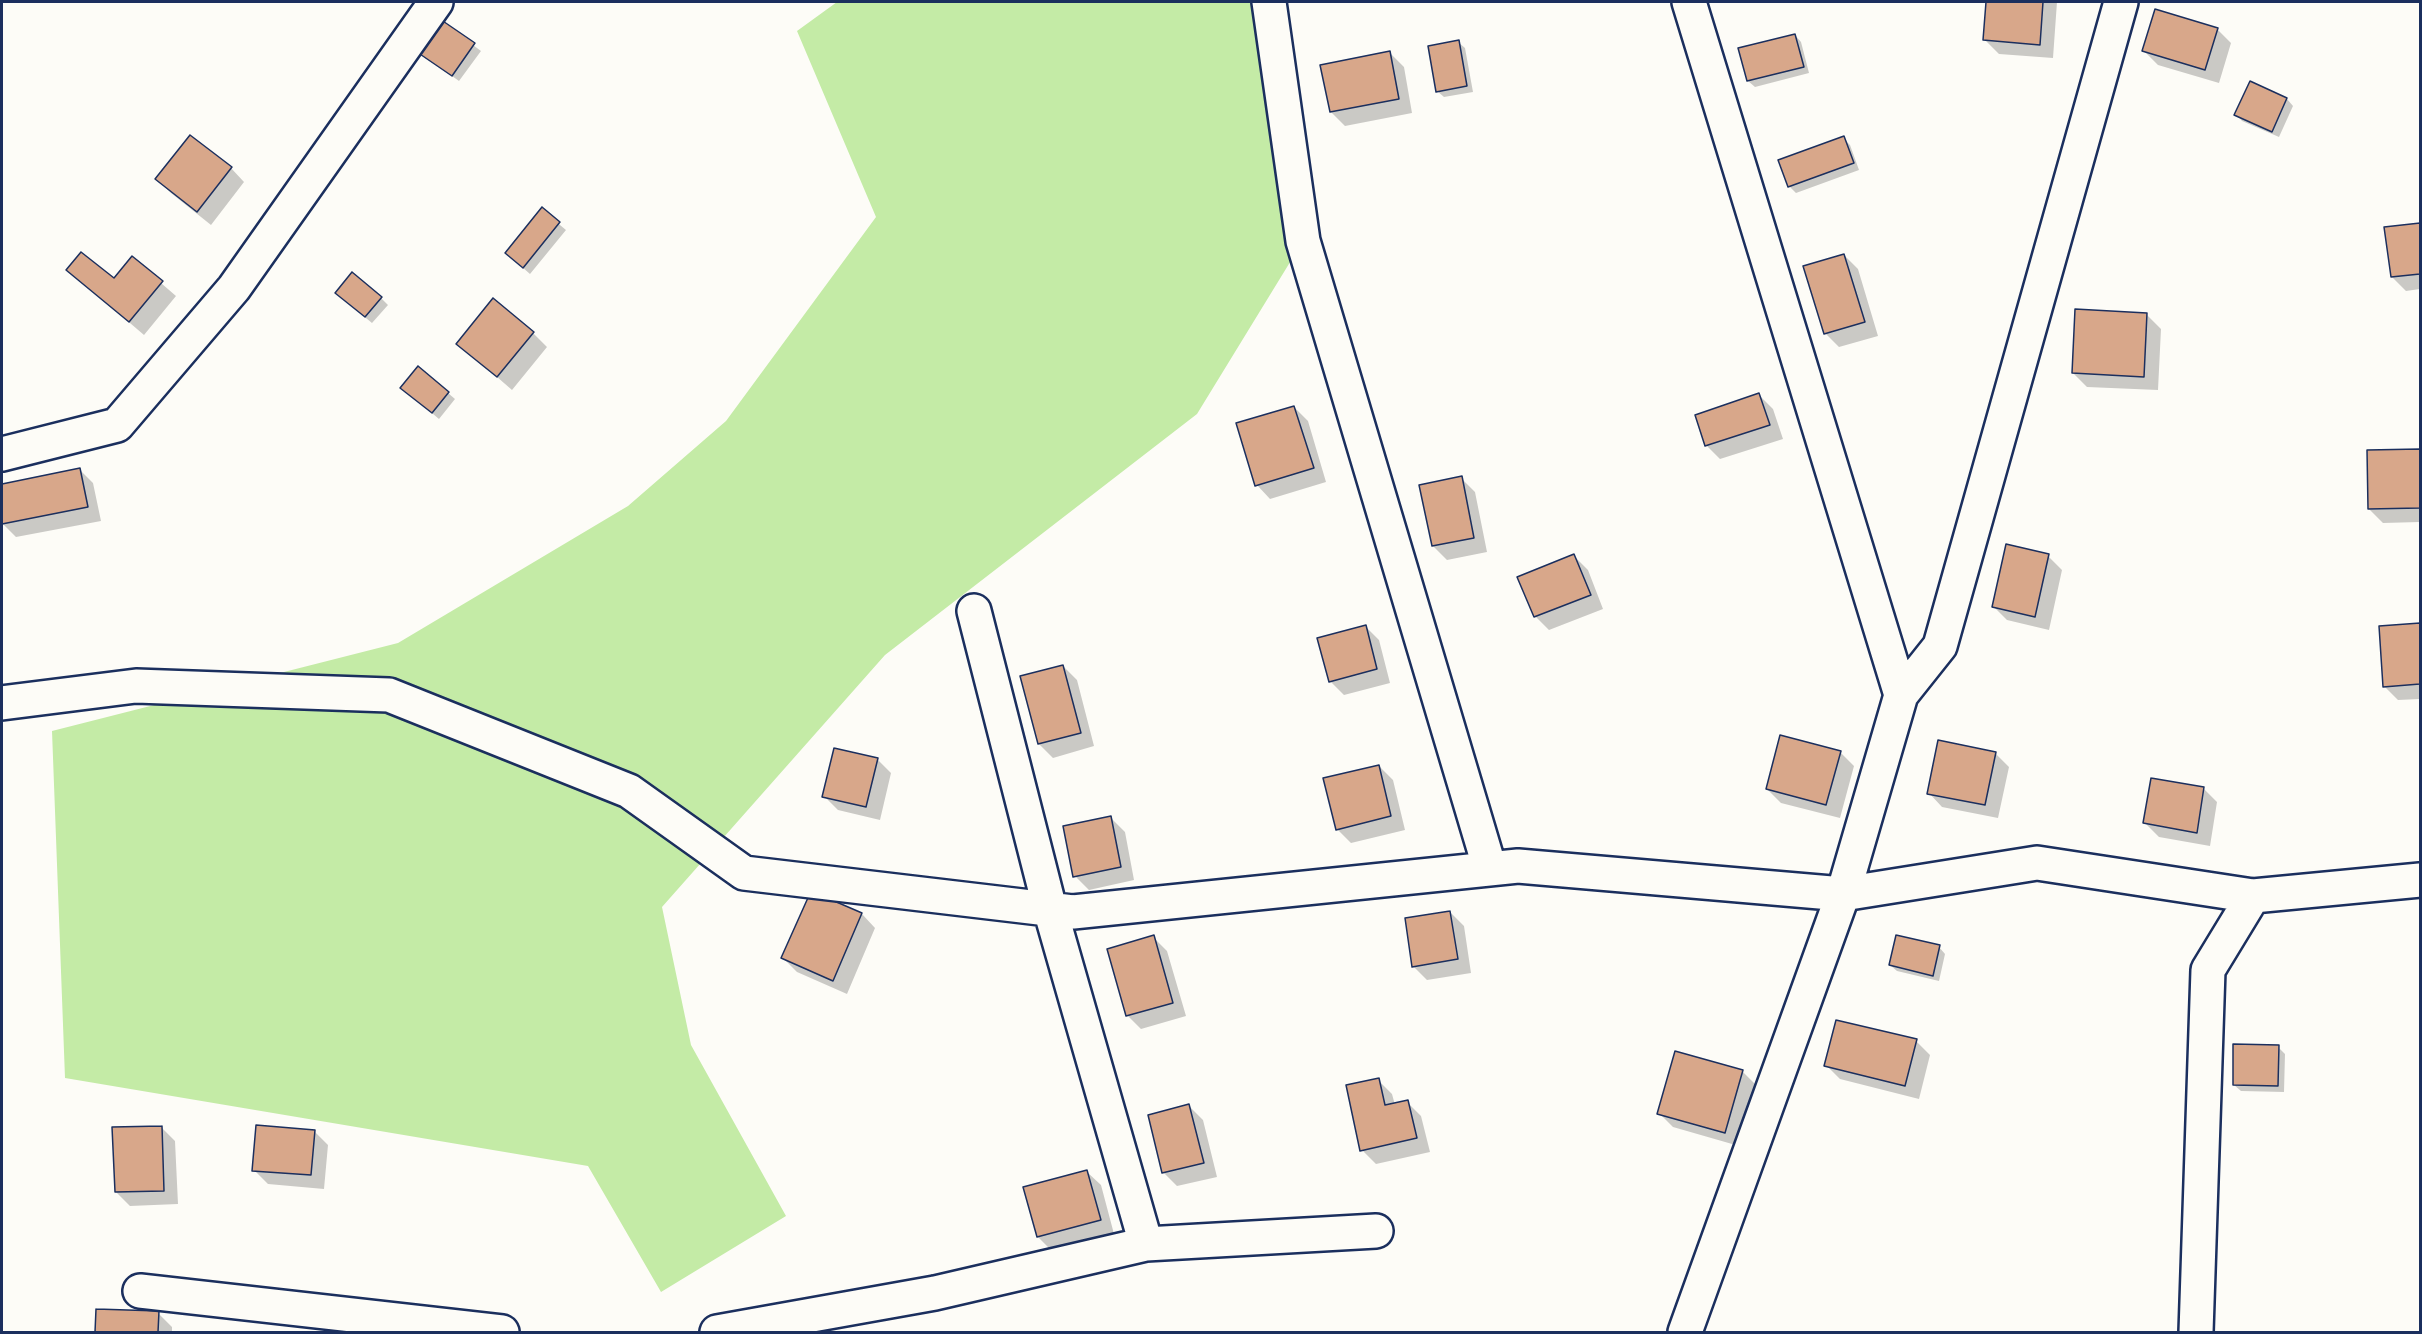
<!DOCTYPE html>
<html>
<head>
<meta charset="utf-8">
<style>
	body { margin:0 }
	#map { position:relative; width:2422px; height:1334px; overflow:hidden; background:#fdfcf7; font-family:Caveat,sans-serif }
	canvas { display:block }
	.frame { position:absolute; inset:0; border:3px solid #1b2f5e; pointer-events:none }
</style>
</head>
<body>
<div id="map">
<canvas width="2422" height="1334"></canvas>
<div class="frame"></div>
</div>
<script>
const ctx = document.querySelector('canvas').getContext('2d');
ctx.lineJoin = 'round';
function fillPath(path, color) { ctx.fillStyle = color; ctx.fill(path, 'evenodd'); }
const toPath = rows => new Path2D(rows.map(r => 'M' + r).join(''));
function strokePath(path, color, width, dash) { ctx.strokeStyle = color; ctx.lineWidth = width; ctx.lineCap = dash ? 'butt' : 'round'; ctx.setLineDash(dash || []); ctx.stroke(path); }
fillPath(toPath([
	[837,2,1269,2,1303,241,1197,414,885,655,662,907,691,1045,786,1216,661,1292,588,1166,65,1078,52,731,398,643,628,506,726,421,876,217,797,31]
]), '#c4eba6');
fillPath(toPath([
	[1988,2,2057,2,2053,58,1999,54,1985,40],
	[438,19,481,51,459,81,416,50],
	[2217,29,2231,43,2219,83,2158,65,2144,51],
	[1795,35,1801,42,1809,73,1755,87,1748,81],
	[1458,42,1465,48,1473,92,1444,97,1437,91],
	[1390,53,1404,67,1412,113,1345,126,1331,112],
	[2251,83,2287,99,2293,106,2279,137,2242,121,2236,114],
	[1843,138,1850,145,1859,170,1796,193,1789,186],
	[231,168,244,182,211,225,171,193,157,179],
	[542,210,566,230,530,274,514,260],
	[2420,225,2420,289,2406,291,2392,277,2386,229],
	[1844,255,1858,269,1878,336,1839,347,1825,333],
	[132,258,176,296,144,335,68,270,114,280],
	[381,298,388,305,372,323,344,300],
	[2147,315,2161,329,2158,390,2087,387,2073,373],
	[533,333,547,347,512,390,458,343],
	[402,388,448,393,455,399,439,419],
	[1759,395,1773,409,1783,439,1720,459,1706,445],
	[1294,407,1308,421,1326,482,1270,499,1257,485],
	[2420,451,2420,522,2383,523,2369,509,2369,452],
	[79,469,93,483,101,521,16,537,2,523,2,485],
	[1461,478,1475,492,1487,552,1447,560,1433,546],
	[1574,556,1588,570,1603,609,1549,630,1535,616],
	[2048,556,2062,570,2049,630,2007,620,1993,606],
	[2420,625,2420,699,2398,700,2384,686,2381,627],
	[1365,626,1379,640,1390,683,1344,695,1330,681],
	[1063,666,1077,680,1094,746,1053,758,1039,744],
	[1840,752,1854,766,1840,818,1781,803,1767,789],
	[1995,753,2009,767,1998,818,1942,807,1929,793],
	[877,759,891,773,880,820,838,810,824,796],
	[1379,766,1393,780,1405,830,1351,843,1337,829],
	[2203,788,2217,802,2210,846,2159,837,2145,823],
	[1111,818,1125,832,1134,880,1089,890,1075,876],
	[812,893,862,914,875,928,847,994,797,972,783,958],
	[1450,912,1464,926,1471,973,1427,980,1413,966],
	[1153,937,1167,951,1186,1016,1141,1029,1127,1015],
	[1939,947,1945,954,1939,981,1897,971,1890,965],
	[1916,1041,1930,1055,1919,1099,1840,1079,1826,1065],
	[2278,1047,2285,1054,2284,1092,2241,1091,2234,1085],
	[1742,1071,1756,1085,1739,1146,1673,1127,1659,1113],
	[1378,1080,1392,1094,1395,1105,1407,1102,1421,1116,1430,1152,1376,1164,1362,1150],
	[1189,1106,1203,1120,1217,1177,1177,1186,1163,1172],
	[161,1127,175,1141,178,1204,130,1206,116,1192],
	[314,1131,328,1145,324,1189,268,1184,254,1170],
	[1087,1172,1101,1185,1114,1234,1052,1251,1038,1237,1025,1188],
	[97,1310,158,1313,172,1327,172,1332,96,1332]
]), '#0003');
const building = toPath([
	[1986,2,2043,2,2040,45,1983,40,1986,2],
	[2155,9,2218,28,2205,70,2142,51,2155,9],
	[437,17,475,43,452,76,414,50,437,17],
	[1795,34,1804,67,1747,81,1738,48,1795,34],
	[1459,40,1467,86,1436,92,1428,46,1459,40],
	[1390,51,1399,99,1330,112,1320,65,1390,51],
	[2250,81,2287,98,2272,132,2234,115,2250,81],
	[190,135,232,167,197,212,155,179,190,135],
	[1844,136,1854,163,1788,187,1778,160,1844,136],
	[542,207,560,222,523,268,505,253,542,207],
	[2420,223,2420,274,2391,277,2384,227,2420,223],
	[81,252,114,278,132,256,163,281,129,322,66,270,81,252],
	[1844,254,1865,322,1824,334,1803,266,1844,254],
	[352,272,382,297,365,317,335,293,352,272],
	[493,298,534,332,497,377,456,344,493,298],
	[2075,309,2147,313,2144,377,2072,373,2075,309],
	[418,366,449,392,432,413,400,388,418,366],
	[1759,393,1770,425,1705,446,1695,415,1759,393],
	[1294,406,1314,468,1255,486,1236,423,1294,406],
	[2420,449,2420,508,2368,509,2367,450,2420,449],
	[80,468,88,507,2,524,2,484,80,468],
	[1462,476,1474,538,1432,546,1419,485,1462,476],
	[2006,544,2049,554,2035,617,1992,607,2006,544],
	[1574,554,1591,595,1534,617,1517,577,1574,554],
	[2420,623,2420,684,2383,687,2379,626,2420,623],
	[1366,625,1377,669,1329,682,1317,638,1366,625],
	[1063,665,1081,733,1038,744,1020,676,1063,665],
	[1780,735,1841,751,1826,805,1766,789,1780,735],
	[1938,740,1996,752,1985,805,1927,794,1938,740],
	[834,748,878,758,866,807,822,797,834,748],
	[1379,765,1391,816,1336,830,1323,778,1379,765],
	[2151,778,2204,787,2197,833,2143,823,2151,778],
	[1111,816,1121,867,1073,877,1063,826,1111,816],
	[811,891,862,913,833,981,781,958,811,891],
	[1450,911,1458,959,1412,967,1405,918,1450,911],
	[1154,935,1173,1003,1126,1016,1107,949,1154,935],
	[1896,935,1940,945,1933,976,1889,965,1896,935],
	[1836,1020,1917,1039,1905,1086,1824,1066,1836,1020],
	[2233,1044,2279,1045,2278,1086,2233,1085,2233,1044],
	[1675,1051,1743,1070,1725,1133,1657,1114,1675,1051],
	[1379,1078,1385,1105,1408,1100,1417,1138,1360,1151,1346,1085,1379,1078],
	[1189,1104,1204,1163,1162,1173,1148,1115,1189,1104],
	[256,1125,315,1130,311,1175,252,1171,256,1125],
	[162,1126,164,1191,115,1192,112,1127,162,1126],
	[1087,1170,1101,1220,1037,1237,1023,1187,1087,1170],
	[96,1309,159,1311,158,1332,95,1332,96,1309]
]);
fillPath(building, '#d8a78a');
strokePath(building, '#1b2f5e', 1.5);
const minor = toPath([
	[1269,2,1303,241,1490,869],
	[1689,2,1901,695],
	[2,454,117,425,234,288,436,2],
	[974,611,1050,909,1146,1244,1376,1231],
	[2,703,136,686,389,695,629,791,744,873,1073,912,1518,866,1843,894,2037,863,2253,896,2420,880],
	[140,1291,502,1332],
	[717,1332,935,1293,1146,1244],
	[1685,1332,1843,894,1901,695,1940,646,2121,2],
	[2196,1332,2208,970,2253,896]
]);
strokePath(minor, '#1b2f5e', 38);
strokePath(minor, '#fdfcf7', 33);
</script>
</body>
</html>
